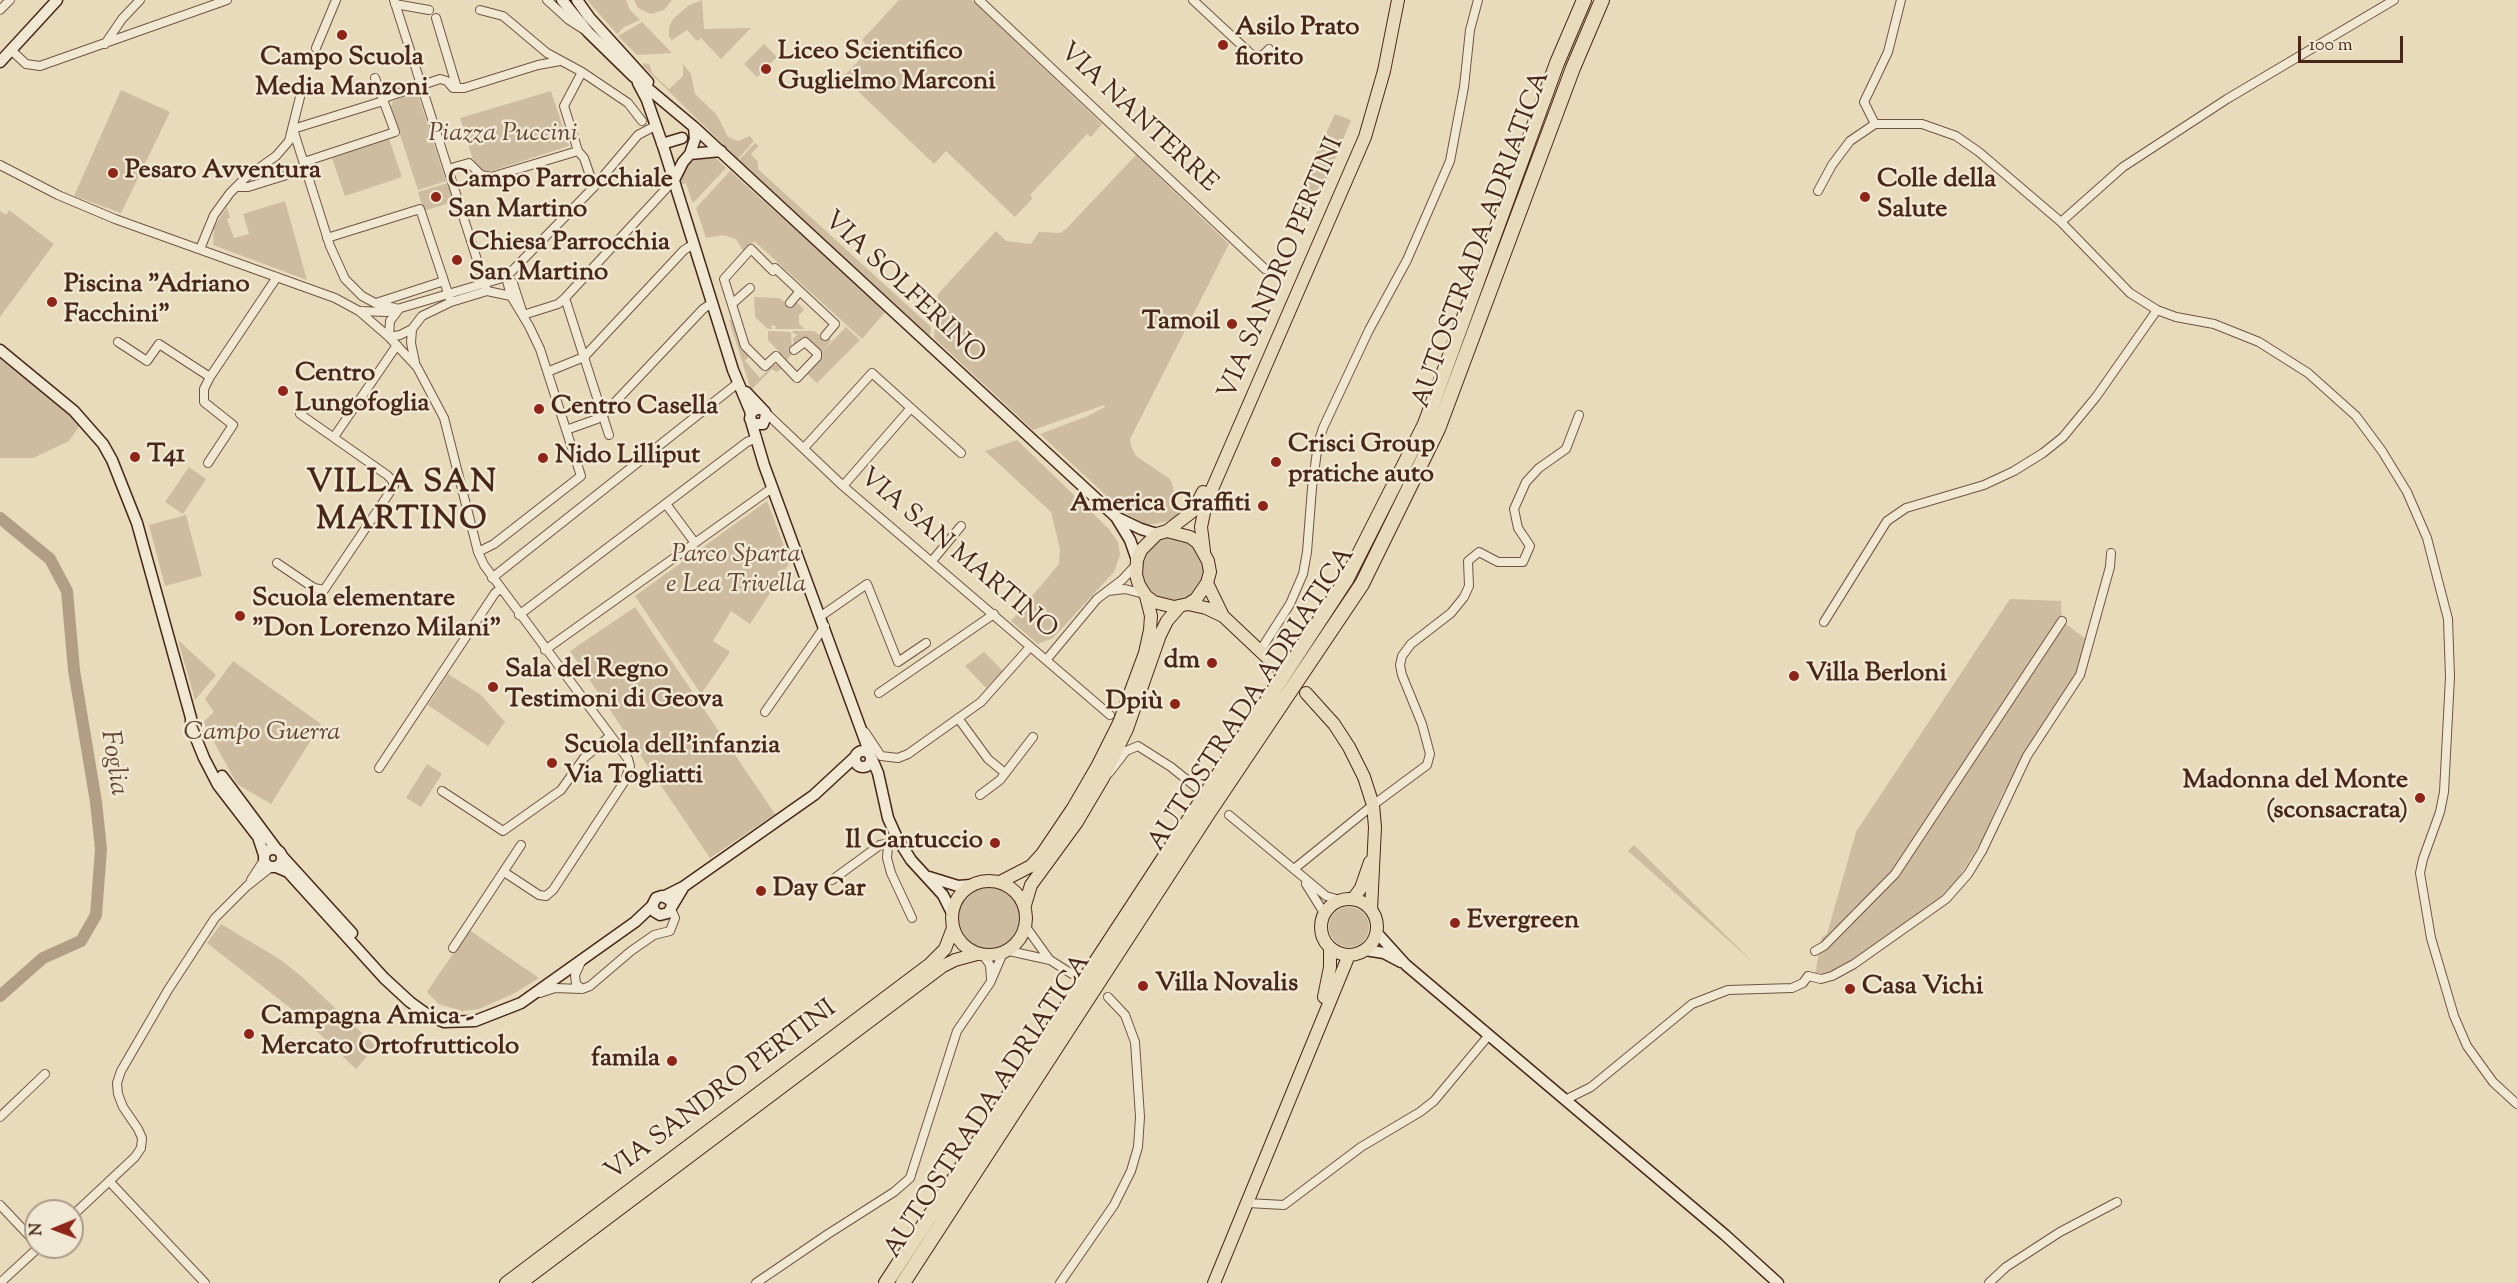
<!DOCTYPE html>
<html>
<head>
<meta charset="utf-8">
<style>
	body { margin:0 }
	#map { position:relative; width:2517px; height:1283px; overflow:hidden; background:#e8dbbc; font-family:"Sorts Mill Goudy",serif }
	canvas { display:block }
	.north { position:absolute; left:24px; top:1199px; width:60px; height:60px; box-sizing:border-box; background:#f0e8d3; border:2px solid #ad9b88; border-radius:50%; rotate:269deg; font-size:16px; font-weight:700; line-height:24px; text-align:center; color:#482718 }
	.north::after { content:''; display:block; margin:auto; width:21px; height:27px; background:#8f2418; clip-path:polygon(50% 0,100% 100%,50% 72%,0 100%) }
	.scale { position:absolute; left:2298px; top:36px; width:105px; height:27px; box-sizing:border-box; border:3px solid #482718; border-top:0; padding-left:8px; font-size:18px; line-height:21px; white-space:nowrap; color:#482718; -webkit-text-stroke:4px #f0e8d3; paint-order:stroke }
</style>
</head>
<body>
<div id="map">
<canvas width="2517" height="1283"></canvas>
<div class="north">N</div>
<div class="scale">100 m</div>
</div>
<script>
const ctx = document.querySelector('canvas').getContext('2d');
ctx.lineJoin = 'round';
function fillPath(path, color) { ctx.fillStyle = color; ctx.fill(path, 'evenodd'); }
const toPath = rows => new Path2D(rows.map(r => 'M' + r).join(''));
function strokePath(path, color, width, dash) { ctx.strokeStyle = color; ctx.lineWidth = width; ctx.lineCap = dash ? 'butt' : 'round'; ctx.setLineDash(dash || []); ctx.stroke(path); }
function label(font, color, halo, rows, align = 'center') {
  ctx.font = font + ' "Sorts Mill Goudy",serif'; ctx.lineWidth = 5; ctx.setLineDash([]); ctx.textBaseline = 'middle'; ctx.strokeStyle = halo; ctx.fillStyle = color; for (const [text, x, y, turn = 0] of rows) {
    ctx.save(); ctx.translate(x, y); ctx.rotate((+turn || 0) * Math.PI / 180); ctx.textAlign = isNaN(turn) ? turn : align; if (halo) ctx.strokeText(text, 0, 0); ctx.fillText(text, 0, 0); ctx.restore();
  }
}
fillPath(toPath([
	[587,0,626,0,630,10,640,20,624,27,617,34],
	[634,0,672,0,664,10,651,14,638,8],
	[702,0,704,29,751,28,721,59,701,38,697,41,687,30,672,40,669,37,669,27,673,19,689,5],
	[899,0,972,0,1102,124,1091,137,1087,134,1030,195,1033,198,1015,217,946,151,934,164,843,77,870,49,862,40],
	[642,22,672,53,637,55,618,36],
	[764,44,777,57,757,77,744,64],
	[643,63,649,64,653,74,669,89,683,76,683,64,691,74,695,94,717,115,728,137,738,141,750,136,754,141,738,159,643,66],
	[121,90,170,112,121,213,74,196],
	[551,91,569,146,485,173,473,160,460,118],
	[417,92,446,181,418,190,391,107,393,101],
	[1335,114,1351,120,1310,220,1296,215,1302,198,1297,195],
	[389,139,402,177,345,196,332,158],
	[755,143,759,146,751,154,758,162,758,169,931,327,930,336,739,160],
	[713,155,726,168,694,202,692,202,686,183,681,185,679,175,686,160],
	[1136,155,1229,244,1130,439,1131,446,1136,456,1170,479,1173,487,1178,514,1171,520,1154,524,1145,524,1125,513,1040,434,1088,416,1105,407,1104,405,1033,430,934,338,938,294,996,231,1006,241,1031,244,1039,232,1060,233,1066,229],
	[730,171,886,311,862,339,754,241,744,253,736,239,723,235,706,238,696,208],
	[448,183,453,202,424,211,418,192],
	[285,201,307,280,213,245,214,227,227,207,230,218,227,219,234,238,249,234,243,214],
	[9,210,54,244,0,317,0,211,6,215],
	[754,297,779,298,791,306,797,302,804,310,799,315,799,324,805,329,775,329,776,327,773,325,771,326,772,329,768,329,755,317],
	[731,319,750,355,745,361,760,378,772,365,780,365,782,368,777,372,772,369,751,390,729,320],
	[846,327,860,340,817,383,806,373,819,359,802,340,794,348,793,338,798,335,793,333,793,331,814,331,823,338,828,337,831,341,820,354],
	[768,331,791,332,792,354,787,360,768,340],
	[0,359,56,403,80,425,69,441,33,458,0,458],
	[1017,440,1109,529,1118,542,1120,555,1114,572,1053,638,1038,644,1011,621,1059,564,1060,549,1051,512,985,451],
	[189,467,206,479,183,514,165,502],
	[767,501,790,562,750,624,731,611,713,641,730,652,701,694,635,596],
	[186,515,202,576,165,586,149,525],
	'1142 569a31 31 0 1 1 62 0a31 31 0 1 1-62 0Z',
	[2010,599,2061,601,2062,621,2087,640,2076,675,2004,791,1981,842,1956,882,1930,907,1868,950,1830,972,1815,974,1822,937,1827,934,1856,832],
	[635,607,775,814,710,858,570,651],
	[178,640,216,675,195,700],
	[984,652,1003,671,986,688,965,666],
	[233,661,321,724,271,804,237,784,203,722,214,712,205,699],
	[448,674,481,695,505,722,488,746,428,705],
	[427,764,442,774,421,807,406,798],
	[1634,845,1755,964,1628,851],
	'958 918a31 31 0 1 1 62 0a31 31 0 1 1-62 0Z',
	'1329 927a20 20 0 1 1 40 0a20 20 0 1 1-40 0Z',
	[221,924,281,960,301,976,376,1046,356,1069,303,1018,207,943],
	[469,930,539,978,515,993,479,1009,462,1011,439,1004,427,992]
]), '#cdbca0');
strokePath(toPath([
	[0,518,50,559,67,591,74,670,96,802,101,849,96,915,81,941,43,958,0,996]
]), '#b29e84', 12);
const street = toPath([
	[394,0,487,291],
	[547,0,569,20,583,29],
	[979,0,1265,269],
	[1193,0,1251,54,1258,56,1264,54,1269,49],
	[395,4,429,10],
	[0,10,10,0],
	[480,10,503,16,547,53,582,72,628,103,642,121],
	[436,18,457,88],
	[105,44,122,19,140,0],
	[316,48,336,0],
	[11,50,26,64,40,66,227,0],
	[582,72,564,106,578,151,584,158,594,187],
	[1875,124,1864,102,1888,52,1901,0],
	[293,129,380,102,387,97,440,79,447,81,453,88,464,88,538,65,560,61],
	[293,129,330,246,345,279,362,296,375,303,395,308],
	[304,162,395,132,375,78],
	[0,165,58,195,115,219,335,298,359,311,389,337,417,367,444,418,478,552,484,565,628,759,630,766,624,782,553,890,546,896,539,895,504,872],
	[448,169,469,163,481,175,491,177,578,151],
	[237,187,248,187,306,169],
	[1818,191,1832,165,1850,141,1875,124,1922,124,1956,136,1979,152,2061,222,2130,293,2157,310,2176,317,2214,324,2259,342,2308,373,2356,416,2382,451,2407,492,2427,538,2448,619,2450,677,2444,792,2440,812,2423,859,2420,873,2431,938,2454,1016,2467,1046,2493,1082,2517,1104],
	[2061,222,2123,167,2227,99,2394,0],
	[327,238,420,209,451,302],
	[200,249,214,215,230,193,245,178,276,156,289,141,300,97],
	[506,277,513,283,523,314],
	[565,298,609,435],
	[376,303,444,281],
	[790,303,800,291],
	[732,304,750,288],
	[360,311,387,312,506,277,594,187,638,135,655,126],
	[523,315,558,304,565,298,674,180],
	[389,337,390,321,399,309],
	[389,337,400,335,412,329],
	[118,342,147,361,159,344,210,377,277,277],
	[794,350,805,342,817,353,817,357,797,378,776,356,765,366,745,346,724,279,751,249,773,271,775,268,835,324,825,336],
	[415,362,411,343,412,329,422,316,451,302,487,291,511,296],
	[552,370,584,357,684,250,694,244],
	[765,412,843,486,1110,715],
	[566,430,597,419,603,415,703,309,712,303],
	[334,437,397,345],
	[804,448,872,373,961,453],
	[208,463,233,425,204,402,204,389,210,377],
	[843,486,910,409],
	[666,504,695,543],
	[478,552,494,544,581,476,540,349,529,326,511,296,506,277],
	[932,561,961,526],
	[277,563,314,588,324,590,394,486,392,480,387,475,300,414],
	[492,578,738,383],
	[1108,591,1125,589,1144,594],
	[519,615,747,442,757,438],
	[821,616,867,584,898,662,926,643],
	[1824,622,1887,521,1906,508,1984,485,2014,471,2043,453,2063,437,2096,397,2157,310],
	[545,650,772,488],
	[1260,651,1290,604,1303,574,1307,552,1312,488,1318,444,1323,428,1369,330,1407,260,1450,161,1464,87,1470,30,1478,0],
	[1047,659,1097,599,1122,580,1136,565],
	[879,693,994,614],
	[765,712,825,626],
	[958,718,988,759,1005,773],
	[865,732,881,756,898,758,908,754,981,702,1030,647],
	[379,768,495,593,500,589],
	[1109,773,1126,751,1138,746,1171,767,1197,788],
	[442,791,503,831,561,790,584,758,610,736],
	[980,795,1000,780,1033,737],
	[1229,815,1326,896,1340,900],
	[888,845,887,858,891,873,912,918],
	[1294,869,1373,805,1427,765,1430,754,1422,724,1402,675,1400,665,1402,656,1411,644,1451,613,1464,597,1469,586,1468,561,1479,552,1498,562,1523,562,1530,546,1518,528,1514,509,1526,482,1539,468,1566,449,1579,415],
	[251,880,264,860],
	[832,880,880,845,890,843],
	[1306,884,1324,913],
	[1026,927,1049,959],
	[453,948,521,845],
	[1009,951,1050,960,1072,974],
	[1815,951,1824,946,1895,874,2062,621],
	[983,955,990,965,991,979],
	[581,962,575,975,576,984,582,989],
	[540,993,555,988,582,989,590,986,631,951,654,935,670,931,675,918,671,909],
	[1565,1100,1591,1087,1692,1004,1728,990,1792,988,1803,983,1808,976,1821,979,1832,976,1854,964,1946,899,1968,874,1982,851,2027,756,2080,675,2110,567,2111,553],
	[0,1117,45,1074],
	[109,1181,205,1283],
	[1247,1203,1284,1205,1361,1147,1420,1112,1434,1101,1489,1035],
	[0,1205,36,1243],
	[72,1216,135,1157,141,1148,142,1138,138,1129,123,1107,118,1094,117,1083,121,1071,168,990,215,918,247,886,271,867],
	[0,1283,39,1247],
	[756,1283,828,1234,894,1192,910,1178,957,1031,990,983,1003,953],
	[1060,1283,1114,1205,1131,1171,1138,1147,1140,1117,1135,1042,1125,1015,1108,997],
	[1989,1283,2006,1267,2060,1232,2117,1202]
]);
const secondary = toPath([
	[562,0,588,32,633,76,694,127,1116,517,1141,529,1157,534],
	[577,0,589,17,648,82],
	[0,62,57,0],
	[638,83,647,100,664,149,733,370,751,413],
	[662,144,682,138],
	[690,154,721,151],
	[674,180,683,162,690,154,695,139,694,127],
	[0,350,74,411,103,444,112,460,137,523,191,718,191,726,204,758,218,785,258,837,264,855],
	[746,392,765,412,766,416,763,424,754,424,750,419,751,413,756,409,762,409],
	[751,421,764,465,870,754],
	[1116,517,1130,540,1137,560],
	'855 759a8 8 0 1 1 16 0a8 8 0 1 1-16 0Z',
	[872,759,878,773,888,818,897,838,911,860,943,895,952,913],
	[222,776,277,850],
	'264 858a9 9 0 1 1 18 0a9 9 0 1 1-18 0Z',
	[282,856,352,933],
	[276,867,288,872,384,978,410,1002,428,1015,444,1022,475,1021,521,1003,635,922,652,906],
	[929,877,958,886,971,885],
	[665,896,683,887,814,795,855,757],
	[672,905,670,900,662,896,656,898,652,906,655,912,660,915,668,913,683,888],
	[1377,933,1406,965,1725,1235,1778,1283],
	[1365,950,1384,953,1401,962]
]);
const primary = toPath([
	[1167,531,1193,511,1203,492],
	[1167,531,1190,537,1198,543,1208,561,1210,572,1207,583,1196,599,1188,604,1174,607,1154,602,1146,596,1139,585,1136,575,1137,560,1141,550,1157,534,1167,531],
	[1204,551,1201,527,1206,503,1365,137,1384,71,1398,0],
	[1207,583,1223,616,1276,666],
	[1188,604,1206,608,1223,616],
	[1306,693,1334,724,1349,747,1364,777,1373,805,1375,827,1371,910],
	'952 918a37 37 0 1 1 74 0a37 37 0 1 1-74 0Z',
	[1000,882,1031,866,1042,854,1073,808,1098,765,1119,723,1145,653,1150,630,1151,616,1146,596],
	'1321 927a28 28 0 1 1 56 0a28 28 0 1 1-56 0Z',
	[1353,899,1361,888,1370,862],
	[1025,905,1031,885,1077,822,1103,778,1127,729,1160,635,1167,621,1180,606],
	[1324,997,1330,967,1330,948],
	[506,1283,930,964,945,949,953,928],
	[521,1283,943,966,955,960,977,954],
	[1214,1283,1349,955]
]);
const highway = toPath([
	[886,1283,1346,580,1425,424,1557,63,1584,0],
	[903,1283,1209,812,1362,584,1438,429,1573,68,1602,0]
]);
strokePath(street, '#705441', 10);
strokePath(secondary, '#482718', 13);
strokePath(primary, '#482718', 14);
strokePath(highway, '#482718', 16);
strokePath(street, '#f0e8d3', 8);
strokePath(secondary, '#f0e8d3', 10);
strokePath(primary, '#e8dbbc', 12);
strokePath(highway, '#e8dbbc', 14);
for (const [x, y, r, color] of [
	[342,35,6,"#8f2418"],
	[1223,45,6,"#8f2418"],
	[766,69,6,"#8f2418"],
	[113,173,6,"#8f2418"],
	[436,197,6,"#8f2418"],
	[1865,197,6,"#8f2418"],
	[457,260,6,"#8f2418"],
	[52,302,6,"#8f2418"],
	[1232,324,6,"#8f2418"],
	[283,391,6,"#8f2418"],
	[539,409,6,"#8f2418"],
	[135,457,6,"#8f2418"],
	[543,458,6,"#8f2418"],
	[1276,462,6,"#8f2418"],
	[1263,506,6,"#8f2418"],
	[240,616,6,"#8f2418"],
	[1212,663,6,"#8f2418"],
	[1794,676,6,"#8f2418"],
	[493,687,6,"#8f2418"],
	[1175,704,6,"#8f2418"],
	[552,763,6,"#8f2418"],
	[2420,798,6,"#8f2418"],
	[995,843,6,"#8f2418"],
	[761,891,6,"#8f2418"],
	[1455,923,6,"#8f2418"],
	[1143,986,6,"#8f2418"],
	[1850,989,6,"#8f2418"],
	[249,1034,6,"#8f2418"],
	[672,1061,6,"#8f2418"]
]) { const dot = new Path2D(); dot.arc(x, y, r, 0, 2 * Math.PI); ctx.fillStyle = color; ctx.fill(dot); strokePath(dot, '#f0e8d3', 2); }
label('bold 26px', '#482718', '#f0e8d3', [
	["Asilo Prato",1235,30],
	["fiorito",1235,60],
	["Liceo Scientifico",778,54],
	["Guglielmo Marconi",778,84],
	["Campo Scuola",342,60,"center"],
	["Media Manzoni",342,90,"center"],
	["Pesaro Avventura",125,173],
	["Campo Parrocchiale",448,182],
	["San Martino",448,212],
	["Colle della",1877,182],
	["Salute",1877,212],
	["Chiesa Parrocchia",469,245],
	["San Martino",469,275],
	["Piscina \"Adriano",64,287],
	["Facchini\"",64,317],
	["Tamoil",1220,324,"right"],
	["Centro",295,376],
	["Lungofoglia",295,406],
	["Centro Casella",551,409],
	["Crisci Group",1288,447],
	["pratiche auto",1288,477],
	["T41",147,457],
	["Nido Lilliput",555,458],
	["America Graffiti",1251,506,"right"],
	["Scuola elementare",252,601],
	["\"Don Lorenzo Milani\"",252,631],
	["dm",1200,663,"right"],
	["Sala del Regno",505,672],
	["Testimoni di Geova",505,702],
	["Villa Berloni",1806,676],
	["Dpiù",1163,704,"right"],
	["Scuola dell'infanzia",564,748],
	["Via Togliatti",564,778],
	["Madonna del Monte",2408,783,"right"],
	["(sconsacrata)",2408,813,"right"],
	["Il Cantuccio",983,843,"right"],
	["Day Car",773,891],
	["Evergreen",1467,923],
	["Villa Novalis",1155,986],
	["Casa Vichi",1862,989],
	["Campagna Amica -",261,1019],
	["Mercato Ortofrutticolo",261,1049],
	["famila",660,1061,"right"]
], 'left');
label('26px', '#482718', '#f0e8d3', [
	["VIA NANTERRE",1137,119,43],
	["AUTOSTRADA ADRIATICA",1483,240,-70],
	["VIA SANDRO PERTINI",1283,269,-67],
	["VIA SOLFERINO",903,289,43],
	["VIA SAN MARTINO",957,555,40],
	["AUTOSTRADA ADRIATICA",1253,700,-57],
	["VIA SANDRO PERTINI",722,1092,-37],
	["AUTOSTRADA ADRIATICA",989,1107,-57]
]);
label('italic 26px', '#634533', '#f0e8d3', [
	["Piazza Puccini",503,136],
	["Parco Sparta",736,557],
	["e Lea Trivella",736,587],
	["Campo Guerra",262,735]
]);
label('italic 27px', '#624533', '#f0e8d3', [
	["Foglia",112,763,81]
]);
ctx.letterSpacing = '1.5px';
label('bold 32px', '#482718', '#f0e8d3', [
	["VILLA SAN",402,486],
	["MARTINO",402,523]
]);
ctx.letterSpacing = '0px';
</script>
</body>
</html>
